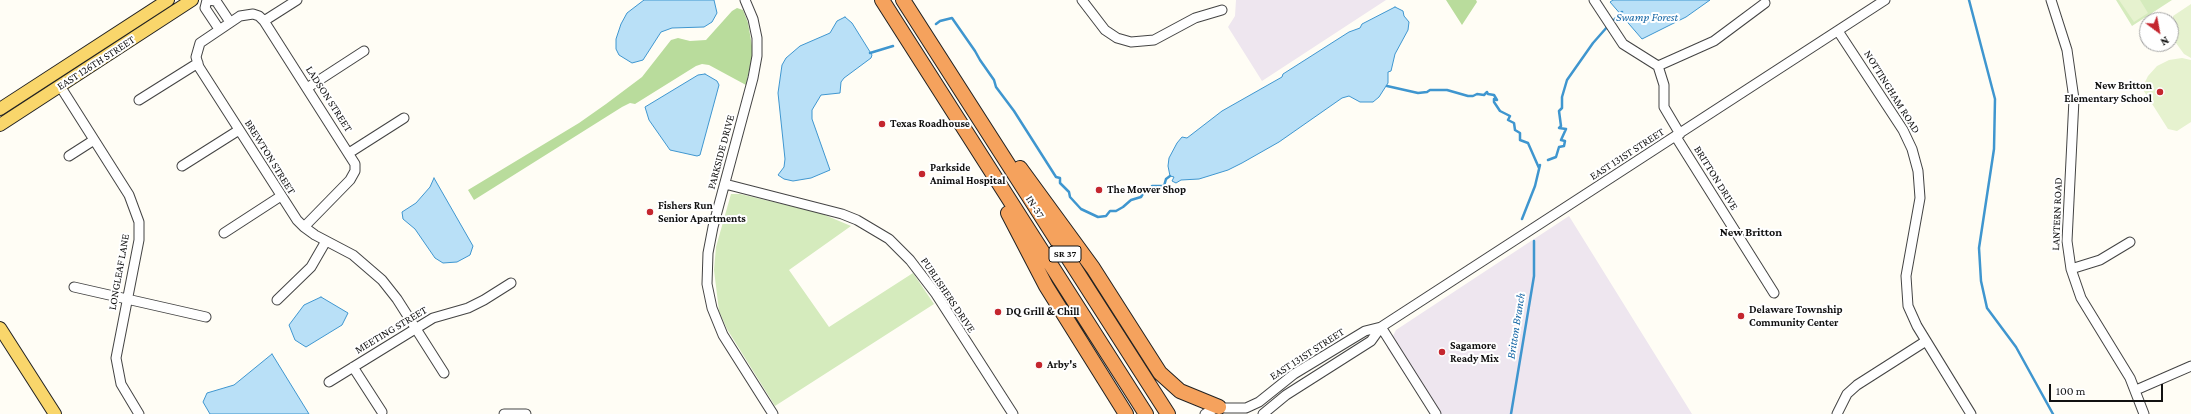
<!DOCTYPE html>
<html>
<head>
<meta charset="utf-8">
<style>
	body { margin:0 }
	#map { position:relative; width:2191px; height:414px; overflow:hidden; background:#fffdf5; font-family:"Crimson Pro",serif }
	canvas { display:block }
	.north { position:absolute; left:2139px; top:12px; width:40px; height:40px; box-sizing:border-box; background:#fff; border:1px solid #a0a0a0; border-radius:50%; rotate:148deg; font-size:11px; font-weight:700; line-height:16px; text-align:center; color:#111 }
	.north::after { content:''; display:block; margin:auto; width:14px; height:18px; background:#c4262e; clip-path:polygon(50% 0,100% 100%,50% 72%,0 100%) }
	.scale { position:absolute; left:2049px; top:384px; width:114px; height:18px; box-sizing:border-box; border:2px solid #111; border-top:0; padding-left:5px; font-size:12px; line-height:14px; white-space:nowrap; color:#111; -webkit-text-stroke:3px #fff; paint-order:stroke }
</style>
</head>
<body>
<div id="map">
<canvas width="2191" height="414"></canvas>
<div class="north">N</div>
<div class="scale">100 m</div>
</div>
<script>
const ctx = document.querySelector('canvas').getContext('2d');
ctx.lineJoin = 'round';
function fillPath(path, color) { ctx.fillStyle = color; ctx.fill(path, 'evenodd'); }
const toPath = rows => new Path2D(rows.map(r => 'M' + r).join(''));
function strokePath(path, color, width, dash) { ctx.strokeStyle = color; ctx.lineWidth = width; ctx.lineCap = dash ? 'butt' : 'round'; ctx.setLineDash(dash || []); ctx.stroke(path); }
function label(font, color, halo, rows, align = 'center') {
  ctx.font = font + ' "Crimson Pro",serif'; ctx.lineWidth = 4; ctx.setLineDash([]); ctx.textBaseline = 'middle'; ctx.strokeStyle = halo; ctx.fillStyle = color; for (const [text, x, y, turn = 0] of rows) {
    ctx.save(); ctx.translate(x, y); ctx.rotate((+turn || 0) * Math.PI / 180); ctx.textAlign = isNaN(turn) ? turn : align; if (halo) ctx.strokeText(text, 0, 0); ctx.fillText(text, 0, 0); ctx.restore();
  }
}
fillPath(toPath([
	[1236,0,1386,0,1262,81,1228,27,1235,16],
	[1569,216,1692,414,1431,414,1387,348,1396,330]
]), '#eee6ef');
fillPath(toPath([
	[2116,0,2172,0,2132,26],
	[731,194,740,194,820,213,851,226,789,270,829,327,913,273,934,304,775,406,727,329,719,311,714,270,716,247]
]), '#d5ebbd');
fillPath(toPath([
	[1446,0,1476,0,1477,2,1462,25],
	[737,8,743,10,748,23,752,46,752,57,746,85,709,65,702,64,696,66,635,104,630,103,622,107,474,200,468,190,579,123,606,104,642,77,671,40,678,38,690,41,706,40,732,11]
]), '#b9dc9c');
fillPath(toPath([
	[2119,0,2140,0,2148,13,2134,22],
	[2191,4,2191,58,2184,54,2176,43,2172,29,2173,16],
	[2182,58,2191,60,2191,122,2177,131,2168,129,2142,88,2148,76,2157,66,2169,60]
]), '#e6f2cf');
const water = toPath([
	[644,0,714,0,717,13,712,22,704,27,672,28,661,32,643,60,632,63,619,55,616,49,616,39,621,24,627,13,644,0],
	[1613,0,1710,0,1686,17,1642,39,1610,2,1613,0],
	[1395,7,1403,11,1404,16,1409,22,1408,30,1395,54,1391,71,1388,72,1388,83,1379,97,1373,102,1360,102,1349,96,1342,98,1279,142,1242,163,1228,170,1199,179,1181,180,1176,183,1172,181,1174,177,1170,176,1168,166,1169,158,1177,143,1182,137,1187,138,1222,111,1282,77,1283,74,1349,32,1360,28,1362,24,1395,7],
	[845,17,852,23,872,55,871,58,844,78,841,82,840,93,821,95,812,110,812,119,830,170,811,178,793,181,784,179,778,175,784,167,785,159,778,93,782,65,786,58,800,46,830,33,837,21,845,17],
	[705,74,717,81,719,85,700,155,697,156,670,150,649,120,645,107,698,75,705,74],
	[434,178,473,246,470,255,457,262,443,263,435,258,415,229,403,219,402,212,416,203,430,187,434,178],
	[321,297,348,313,342,325,306,347,295,340,289,325,304,305,321,297],
	[272,354,309,414,210,414,203,402,207,393,234,385,272,354]
]);
fillPath(water, '#b9e0f7');
strokePath(water, '#3f96cf', 1);
strokePath(toPath([
	[1969,0,1995,99,1994,149,1979,248,1981,281,1987,308,2016,347,2053,414],
	[1612,22,1622,12],
	[936,24,940,21,952,18,975,51,980,60,994,80,996,87,1014,111,1056,177,1060,178,1060,183,1069,192,1070,197,1081,209,1098,217,1106,216,1110,211,1116,211,1123,207,1131,200,1141,197,1144,192,1149,192,1152,186,1164,186,1166,179,1170,176],
	[870,53,893,46],
	[1387,86,1418,93,1427,92,1430,90,1447,90,1468,96,1473,96,1477,94,1484,95,1487,92,1488,94,1494,95,1497,100,1494,99,1494,102,1500,111,1510,116,1508,120,1514,123,1515,130,1520,133,1520,140,1528,143,1539,168],
	[1548,160,1556,157,1559,147,1564,146,1565,141,1561,140,1566,129,1559,128,1561,126,1559,111,1562,108,1562,97,1567,80,1593,43,1608,26],
	[1522,219,1535,186,1540,165],
	[1511,414,1534,276,1534,241]
]), '#3f96cf', 2.5);
const minor = toPath([
	[207,0,216,1,230,22],
	[207,0,205,8,219,29],
	[745,0,753,19,757,38,757,56,753,78,713,227,708,253,707,284,712,308,723,335,773,414],
	[1082,0,1105,30,1117,38,1131,42,1154,40,1195,18,1222,10],
	[1594,0,1623,44,1658,66,1664,85,1664,107,1680,134],
	[2051,0,2067,50,2074,99,2067,241,2071,269,2081,298,2130,378,2144,414],
	[264,21,297,0],
	[1838,31,1903,130,1912,149,1918,171,1920,198,1906,276,1908,306,1917,326,1971,414],
	[1658,66,1714,41,1765,3],
	[60,86,129,195,139,222,139,240,116,358,121,384,139,414],
	[307,88,364,51],
	[139,100,198,63],
	[1676,137,1774,293],
	[349,153,404,118],
	[69,156,94,140],
	[182,166,239,130],
	[725,184,842,214,857,220,889,239,910,260,936,294,1013,414],
	[304,227,350,180,355,171,355,164,264,21,259,16,253,14,240,16,200,43,196,57,199,67,297,220,304,227,315,235,353,255,382,280,397,299,444,373],
	[224,233,281,196],
	[2071,269,2100,260,2130,242],
	[74,287,206,317],
	[277,300,311,267,326,241],
	[1381,327,1436,414],
	[353,367,382,412],
	[329,382,433,318,468,308,484,300,511,283],
	[2136,390,2191,366],
	[1225,408,1246,408,1259,402,1294,374,1365,331,1381,327,1885,0],
	[504,414,526,414],
	[1205,414,1214,409,1221,407],
	[1263,414,1286,395,1371,341,1381,327],
	[1837,414,1847,394,1857,385,1926,341]
]);
const major = toPath([
	[0,109,168,0],
	[0,125,192,0],
	[0,328,55,414]
]);
const highway = toPath([
	[882,0,1146,414],
	[903,0,1168,414],
	[1020,168,1093,268,1160,373,1180,391,1219,407],
	[1008,213,1046,286,1126,414]
]);
strokePath(minor, '#444', 11);
strokePath(major, '#222', 14);
strokePath(highway, '#222', 16);
strokePath(minor, '#fff', 9);
strokePath(major, '#f9d66b', 12);
strokePath(highway, '#f5a25d', 14);
for (const [x, y, r, color] of [
	[2160,92,4,"#c4262e"],
	[882,124,4,"#c4262e"],
	[922,174,4,"#c4262e"],
	[1099,190,4,"#c4262e"],
	[650,212,4,"#c4262e"],
	[998,312,4,"#c4262e"],
	[1741,316,4,"#c4262e"],
	[1442,352,4,"#c4262e"],
	[1039,365,4,"#c4262e"]
]) { const dot = new Path2D(); dot.arc(x, y, r, 0, 2 * Math.PI); ctx.fillStyle = color; ctx.fill(dot); strokePath(dot, '#fff', 1.5); }
for (const [x, y, w] of [
	[1065,254,32]
]) { const box = new Path2D(); box.roundRect(x - w / 2, y - 8, w, 16, 3); ctx.fillStyle = '#fff'; ctx.fill(box); strokePath(box, '#111', 1); }
label('bold 10px', '#111', null, [
	["SR 37",1065,254]
]);
label('11px', '#111', '#fff', [
	["EAST 126TH STREET",96,63,-33],
	["NOTTINGHAM ROAD",1892,92,58],
	["LADSON STREET",329,99,57],
	["PARKSIDE DRIVE",721,152,-75],
	["EAST 131ST STREET",1627,154,-33],
	["BREWTON STREET",270,157,58],
	["BRITTON DRIVE",1716,178,58],
	["IN-37",1035,207,57],
	["LANTERN ROAD",2057,214,-88],
	["LONGLEAF LANE",119,272,-80],
	["PUBLISHERS DRIVE",948,295,56],
	["MEETING STREET",391,330,-31],
	["EAST 131ST STREET",1307,354,-33]
]);
label('bold 11px', '#111', '#fff', [
	["New Britton",2152,86,"right"],
	["Elementary School",2152,99,"right"],
	["Texas Roadhouse",890,124],
	["Parkside",930,168],
	["Animal Hospital",930,181],
	["The Mower Shop",1107,190],
	["Fishers Run",658,206],
	["Senior Apartments",658,219],
	["Delaware Township",1749,310],
	["Community Center",1749,323],
	["DQ Grill & Chill",1006,312],
	["Sagamore",1450,346],
	["Ready Mix",1450,359],
	["Arby's",1047,365]
], 'left');
label('italic 12px', '#1768a6', '#fff', [
	["Swamp Forest",1647,17],
	["Britton Branch",1516,326,-81]
]);
label('bold 12px', '#111', '#fff', [
	["New Britton",1751,232]
]);
</script>
</body>
</html>
